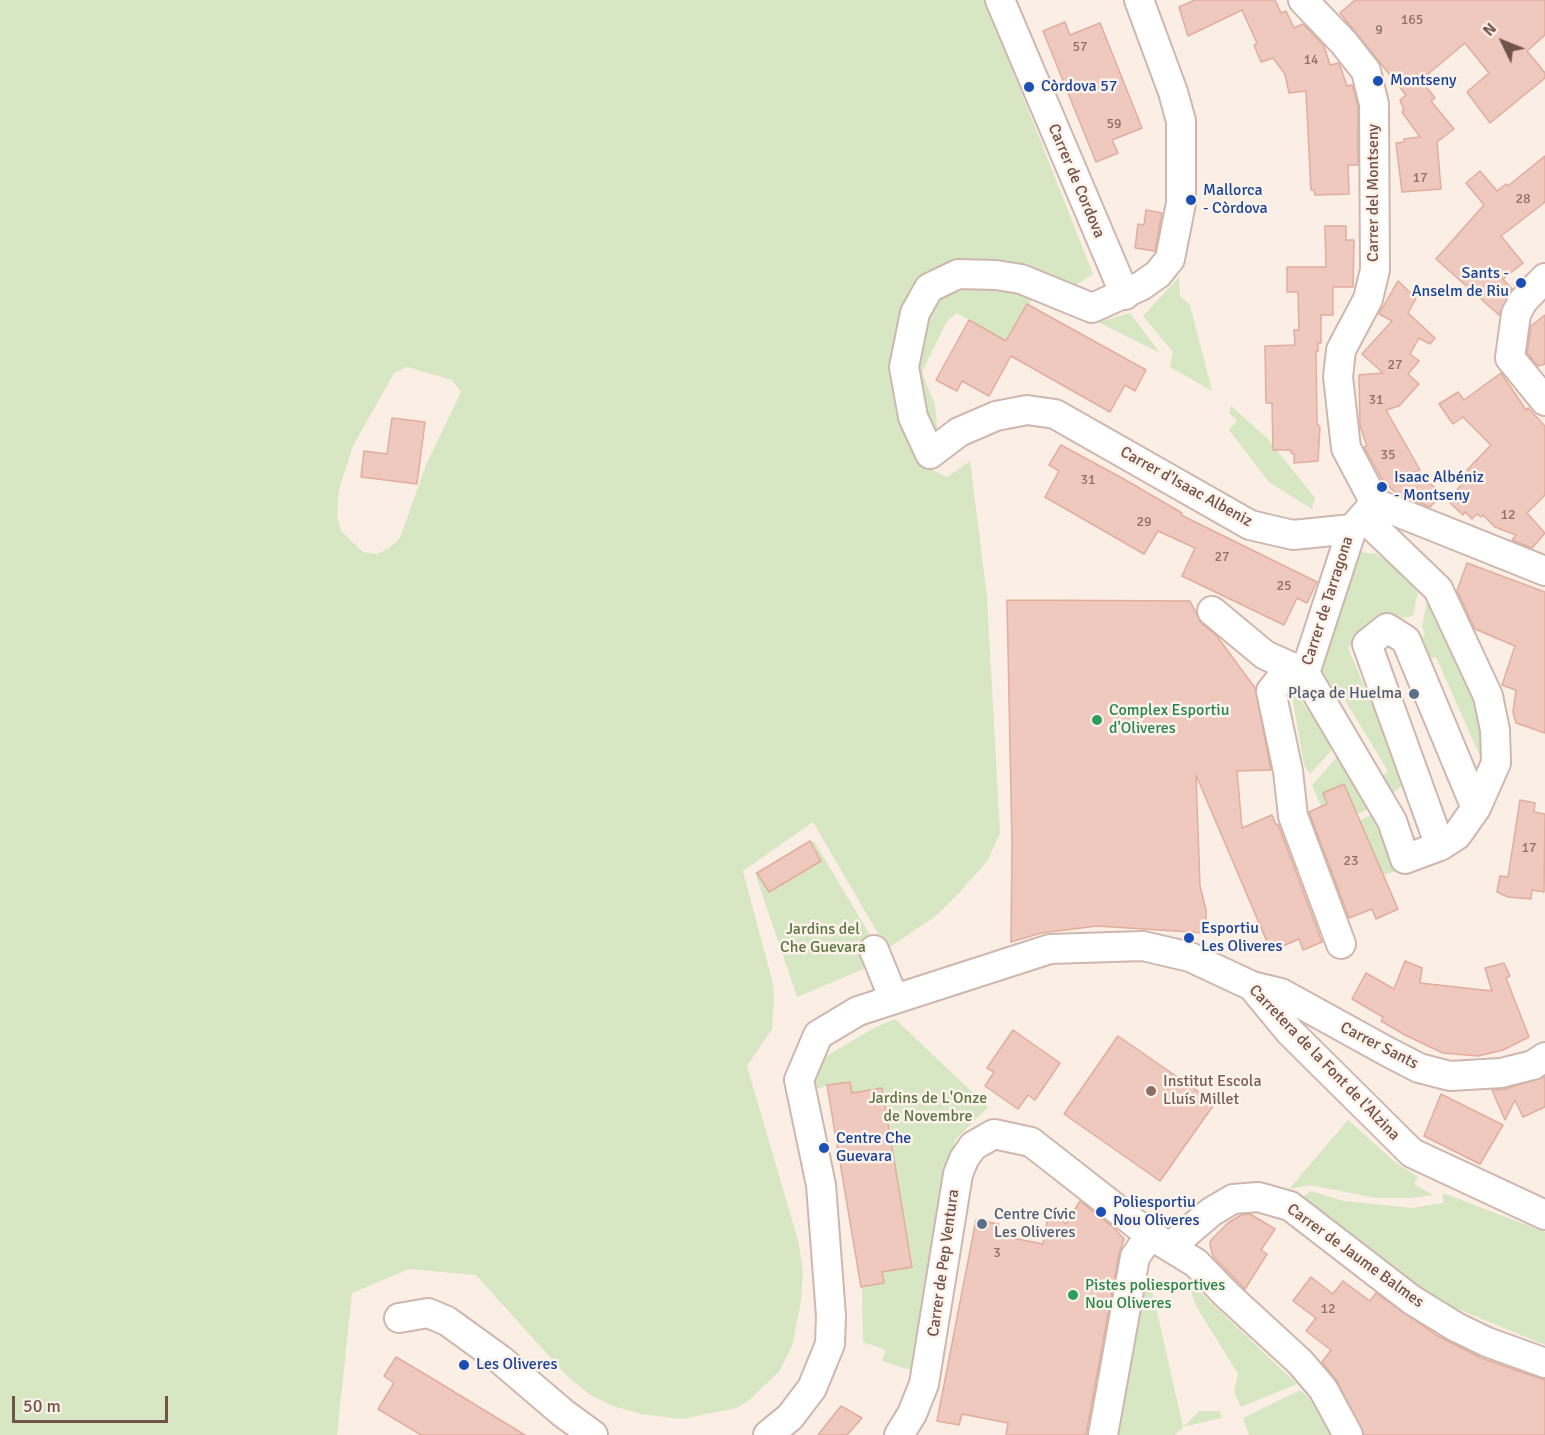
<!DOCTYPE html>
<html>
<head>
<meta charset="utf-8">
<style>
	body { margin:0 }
	#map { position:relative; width:1545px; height:1435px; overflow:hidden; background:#fbeee4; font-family:Signika,sans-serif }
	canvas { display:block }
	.north { position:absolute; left:1473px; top:12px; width:60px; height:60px; -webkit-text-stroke:4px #fef3ea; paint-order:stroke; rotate:313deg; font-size:16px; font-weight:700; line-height:24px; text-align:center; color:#72534b }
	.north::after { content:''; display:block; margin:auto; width:21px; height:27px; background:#72534b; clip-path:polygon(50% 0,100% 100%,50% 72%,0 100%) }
	.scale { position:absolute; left:12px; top:1396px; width:156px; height:27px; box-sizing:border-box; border:3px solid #72534b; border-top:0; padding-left:8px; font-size:18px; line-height:21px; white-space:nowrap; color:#72534b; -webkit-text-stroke:4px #fef3ea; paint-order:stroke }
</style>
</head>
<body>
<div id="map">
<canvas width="1545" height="1435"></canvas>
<div class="north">N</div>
<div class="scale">50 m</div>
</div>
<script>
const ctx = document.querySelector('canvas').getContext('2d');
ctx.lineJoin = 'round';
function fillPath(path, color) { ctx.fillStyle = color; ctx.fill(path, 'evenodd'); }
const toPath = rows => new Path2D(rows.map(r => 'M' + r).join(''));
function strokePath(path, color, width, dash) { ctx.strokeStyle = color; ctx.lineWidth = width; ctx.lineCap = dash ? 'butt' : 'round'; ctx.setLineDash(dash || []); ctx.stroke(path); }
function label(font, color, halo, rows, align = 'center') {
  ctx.font = font + ' Signika,sans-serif'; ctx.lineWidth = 5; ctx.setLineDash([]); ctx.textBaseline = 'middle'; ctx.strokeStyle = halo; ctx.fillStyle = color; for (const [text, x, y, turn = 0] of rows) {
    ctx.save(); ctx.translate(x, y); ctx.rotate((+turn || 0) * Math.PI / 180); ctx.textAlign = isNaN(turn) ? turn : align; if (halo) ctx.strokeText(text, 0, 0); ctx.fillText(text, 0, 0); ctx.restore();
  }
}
fillPath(toPath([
	[0,0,985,0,1093,274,1073,287,992,262,913,290,895,330,898,419,920,464,947,477,970,461,987,597,1000,833,988,860,959,893,937,915,887,949,813,822,743,871,773,984,774,1000,772,1029,747,1066,799,1244,803,1272,801,1301,792,1346,779,1372,748,1401,736,1408,682,1419,641,1414,613,1406,589,1394,567,1376,476,1275,409,1269,352,1293,337,1435,0,1435],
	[407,367,452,380,461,392,426,465,400,538,389,548,377,554,363,552,341,531,337,517,339,489,353,446,394,373],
	[1179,277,1180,296,1190,305,1212,391,1170,367,1173,352,1143,316],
	[947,283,1004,288,1033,298,1017,325,1011,355,989,332,957,313,947,321,922,372,935,405,938,436,934,439,913,366,916,342],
	[1130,313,1160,353,1098,322],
	[1231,406,1267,438,1315,498,1312,509,1269,482,1229,430,1237,421,1229,413],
	[1358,552,1376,554,1406,573,1419,586,1413,616,1398,619,1357,637,1348,648,1402,774,1403,785,1390,795,1381,778,1388,771,1340,692,1318,677],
	[1428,597,1475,694,1483,763,1436,657,1427,659,1418,639,1425,635,1422,626],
	[1291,690,1294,690,1334,748,1310,774,1304,765],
	[1338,756,1369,809,1357,814,1343,786,1325,794,1327,805,1321,807,1312,785],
	[1371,815,1397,871,1383,875,1360,820],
	[814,841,882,955,866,968,797,997,755,873],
	[895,1019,988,1107,955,1140,920,1373,882,1361,886,1350,863,1342,862,1288,884,1283,883,1272,913,1266,905,1222,875,1227,871,1205,901,1200,893,1155,864,1160,860,1138,889,1132,882,1088,852,1093,849,1081,814,1089,823,1058,874,1028],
	[1348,1120,1396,1163,1418,1177,1414,1184,1433,1195,1412,1198,1376,1198,1310,1185,1289,1189],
	[1311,1191,1344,1201,1412,1208,1443,1203,1443,1193,1545,1232,1545,1345,1453,1307,1399,1275,1400,1272,1302,1197],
	[1148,1272,1183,1427,1199,1411,1220,1411,1222,1418,1183,1427,1175,1435,1112,1435,1141,1280],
	[1187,1280,1297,1384,1241,1407,1234,1392,1238,1374,1196,1306],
	[1300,1390,1314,1403,1332,1435,1249,1435,1243,1418]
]), '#d7e7c3');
const building = toPath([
	[1195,0,1275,0,1281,13,1286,11,1294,28,1303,24,1324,46,1330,65,1339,63,1347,86,1352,85,1358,106,1358,165,1348,165,1349,194,1315,195,1314,190,1311,190,1306,91,1289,93,1285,74,1273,58,1261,62,1254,45,1257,43,1242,10,1188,36,1179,7,1195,0],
	[1355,0,1545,0,1545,35,1527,51,1545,73,1545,78,1490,123,1467,92,1489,73,1465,43,1421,80,1435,98,1431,101,1454,129,1437,142,1441,189,1402,192,1396,143,1404,142,1404,139,1420,137,1402,112,1404,110,1400,100,1406,95,1340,13,1355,0],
	[1065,22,1070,35,1100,23,1142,128,1112,140,1118,153,1096,162,1043,31,1065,22],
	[1545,156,1545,202,1501,236,1523,263,1503,279,1512,289,1499,315,1436,259,1484,205,1466,183,1480,171,1497,191,1506,184,1508,186,1545,156],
	[1146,210,1162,213,1155,251,1135,248,1138,224,1144,225,1146,210],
	[1325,226,1346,226,1346,240,1354,240,1353,287,1333,287,1333,315,1321,315,1321,343,1318,343,1318,351,1316,351,1317,424,1320,427,1318,461,1294,463,1294,454,1291,453,1291,450,1273,450,1272,403,1266,403,1265,346,1295,345,1294,330,1299,330,1298,292,1287,292,1287,267,1326,267,1325,226],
	[1398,281,1416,298,1408,313,1435,338,1430,344,1419,338,1410,354,1419,361,1408,374,1419,384,1399,406,1386,410,1420,470,1415,472,1443,494,1430,507,1397,494,1383,481,1364,447,1367,446,1360,426,1359,375,1383,373,1362,354,1392,321,1379,314,1398,281],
	[1027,304,1146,370,1135,391,1125,385,1110,412,1011,356,989,396,962,381,957,391,936,380,969,320,1006,341,1027,304],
	[1545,315,1545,364,1538,366,1527,353,1531,326,1545,315],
	[1501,373,1526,410,1528,408,1545,426,1545,495,1527,513,1545,533,1532,548,1512,540,1516,535,1495,527,1483,515,1481,517,1477,514,1472,519,1465,512,1463,515,1447,500,1471,475,1467,470,1491,445,1463,417,1453,424,1439,404,1458,392,1464,400,1501,373],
	[392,418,425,422,417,484,361,477,364,451,387,454,392,418],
	[1061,445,1122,478,1182,513,1181,515,1317,582,1307,603,1297,598,1284,625,1182,576,1195,548,1158,531,1144,554,1045,497,1059,471,1049,465,1061,445],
	[1467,563,1545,592,1545,733,1516,723,1513,712,1516,690,1502,685,1515,646,1475,629,1457,591,1467,563],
	[1007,600,1190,601,1201,623,1216,635,1255,688,1271,770,1237,771,1242,828,1272,815,1276,825,1278,824,1322,942,1303,950,1299,939,1271,951,1196,775,1200,886,1206,910,1206,933,1097,926,1041,933,1011,942,1012,842,1007,600],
	[1344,784,1398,909,1376,919,1372,909,1349,918,1309,812,1327,804,1323,793,1344,784],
	[1520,800,1535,803,1534,812,1545,814,1544,892,1532,890,1531,899,1508,897,1497,892,1500,876,1508,877,1520,800],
	[810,841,821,861,769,892,757,873,810,841],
	[1405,961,1422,968,1420,983,1492,991,1485,968,1504,963,1510,976,1506,978,1529,1037,1503,1050,1478,1056,1443,1053,1405,1035,1381,1021,1383,1017,1352,999,1366,973,1394,989,1405,961],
	[1013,1030,1060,1063,1035,1100,1028,1095,1018,1109,985,1086,994,1072,987,1068,1013,1030],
	[1118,1036,1215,1103,1160,1181,1064,1114,1118,1036],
	[1545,1077,1545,1107,1523,1117,1515,1100,1505,1120,1492,1090,1505,1089,1545,1077],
	[850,1082,852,1093,882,1088,912,1267,882,1272,884,1283,861,1287,827,1085,850,1082],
	[1441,1094,1503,1125,1480,1164,1424,1136,1441,1094],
	[1080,1201,1114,1228,1124,1239,1119,1254,1086,1435,1006,1435,1008,1423,962,1414,959,1425,937,1421,976,1220,999,1224,997,1235,1043,1244,1047,1222,1055,1214,1066,1224,1080,1201],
	[1250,1214,1275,1229,1261,1250,1267,1254,1245,1289,1213,1256,1210,1245,1211,1240,1228,1223,1241,1215,1250,1214],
	[1311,1277,1333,1294,1343,1281,1370,1301,1376,1293,1436,1335,1481,1358,1545,1380,1545,1435,1364,1435,1337,1381,1322,1362,1331,1350,1306,1331,1316,1318,1293,1301,1311,1277],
	[396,1357,428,1376,525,1435,421,1435,378,1409,394,1383,384,1376,396,1357],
	[841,1406,862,1418,847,1435,818,1435,841,1406]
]);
fillPath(building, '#efc9bd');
strokePath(building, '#e0ad9e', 1.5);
const minor = toPath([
	[1000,0,1125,295],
	[1139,0,1173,92,1181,121,1181,203,1170,259,1158,274,1141,286,1092,308,1021,279,996,275,958,274,929,288,915,313,904,367,913,417,930,454,959,432,996,416,1027,410,1055,414,1250,525,1293,535,1352,529,1375,503],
	[1303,0,1344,43,1366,71,1374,104,1375,270,1368,299,1341,350,1338,377,1346,448,1375,503],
	[1545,278,1523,301,1516,314,1510,358,1545,401],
	[1375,503,1545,571],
	[1212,611,1265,655,1305,673,1392,821,1405,859,1440,846,1457,835,1476,808,1496,763,1495,730,1488,696,1438,589,1363,517],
	[1305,673,1283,676,1271,691,1288,771,1293,816,1341,944],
	[1305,673,1352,529],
	[1440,846,1367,644,1387,628,1406,640,1476,808],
	[874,950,894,999],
	[1252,986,1281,993,1388,1052,1419,1068,1450,1076,1501,1073,1533,1065,1545,1057],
	[1170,1247,1211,1212,1233,1199,1258,1197,1290,1206,1412,1300,1456,1327,1487,1342,1545,1363],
	[399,1318,428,1313,447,1321,501,1360,563,1413,593,1435],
	[768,1435,790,1417,812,1388,830,1344,831,1316,821,1185,799,1080,818,1035,858,1011,1050,949,1143,946,1190,957,1252,986,1290,1032,1412,1153,1545,1215],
	[899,1435,912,1414,924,1384,958,1174,964,1159,973,1146,994,1134,1031,1142,1150,1235,1196,1263,1226,1294,1300,1362,1323,1389,1348,1435],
	[1103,1435,1135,1257,1150,1235]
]);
strokePath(minor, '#ceb7ae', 32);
strokePath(minor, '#fff', 28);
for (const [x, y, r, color] of [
	[1378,81,6,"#1a4fb4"],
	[1029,87,6,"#1a4fb4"],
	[1191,200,6,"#1a4fb4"],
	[1521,283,6,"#1a4fb4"],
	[1382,487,6,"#1a4fb4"],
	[1414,694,6,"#5c6f8a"],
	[1097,720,6,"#2e9e5b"],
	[1189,938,6,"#1a4fb4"],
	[1151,1091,6,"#8d6e63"],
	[824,1148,6,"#1a4fb4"],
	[1101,1212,6,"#1a4fb4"],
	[982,1224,6,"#5c6f8a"],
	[1073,1295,6,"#2e9e5b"],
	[464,1365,6,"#1a4fb4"]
]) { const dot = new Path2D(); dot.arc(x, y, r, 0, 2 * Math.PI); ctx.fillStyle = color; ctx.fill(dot); strokePath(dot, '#fef3ea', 2); }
label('14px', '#917068', null, [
	["165",1412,20],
	["9",1379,30],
	["57",1080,47],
	["14",1311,60],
	["59",1114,124],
	["17",1420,178],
	["28",1523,199],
	["27",1395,365],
	["31",1376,400],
	["35",1388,455],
	["31",1088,480],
	["12",1508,515],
	["29",1144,522],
	["27",1222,557],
	["25",1284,586],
	["17",1529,848],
	["23",1351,861],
	["3",997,1253],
	["12",1328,1309]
]);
label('16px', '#164399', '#fef3ea', [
	["Montseny",1390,81],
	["Còrdova 57",1041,87],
	["Mallorca",1203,191],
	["- Còrdova",1203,209],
	["Sants -",1509,274,"right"],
	["Anselm de Riu",1509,292,"right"],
	["Isaac Albéniz",1394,478],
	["- Montseny",1394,496],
	["Esportiu",1201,929],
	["Les Oliveres",1201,947],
	["Centre Che",836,1139],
	["Guevara",836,1157],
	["Poliesportiu",1113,1203],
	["Nou Oliveres",1113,1221],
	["Les Oliveres",476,1365]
], 'left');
label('16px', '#72534b', '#fef3ea', [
	["Carrer de Cordova",1076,181,67],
	["Carrer del Montseny",1374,193,-90],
	["Carrer d'Isaac Albeniz",1186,487,29],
	["Carrer de Tarragona",1328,601,-72],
	["Carrer Sants",1379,1046,27],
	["Carretera de la Font de l'Alzina",1324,1063,46],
	["Carrer de Jaume Balmes",1355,1256,36],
	["Carrer de Pep Ventura",944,1263,-82]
]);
label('16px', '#4e5e75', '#fef3ea', [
	["Plaça de Huelma",1402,694],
	["Centre Cívic",994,1215,"left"],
	["Les Oliveres",994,1233,"left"]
], 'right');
label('16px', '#27864d', '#fef3ea', [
	["Complex Esportiu",1109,711],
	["d'Oliveres",1109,729],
	["Pistes poliesportives",1085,1286],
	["Nou Oliveres",1085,1304]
], 'left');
label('16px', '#5b7743', '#fef3ea', [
	["Jardins del",823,930],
	["Che Guevara",823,948],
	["Jardins de L'Onze",928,1099],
	["de Novembre",928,1117]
]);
label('16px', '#785e54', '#fef3ea', [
	["Institut Escola",1163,1082],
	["Lluís Millet",1163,1100]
], 'left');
</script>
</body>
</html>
